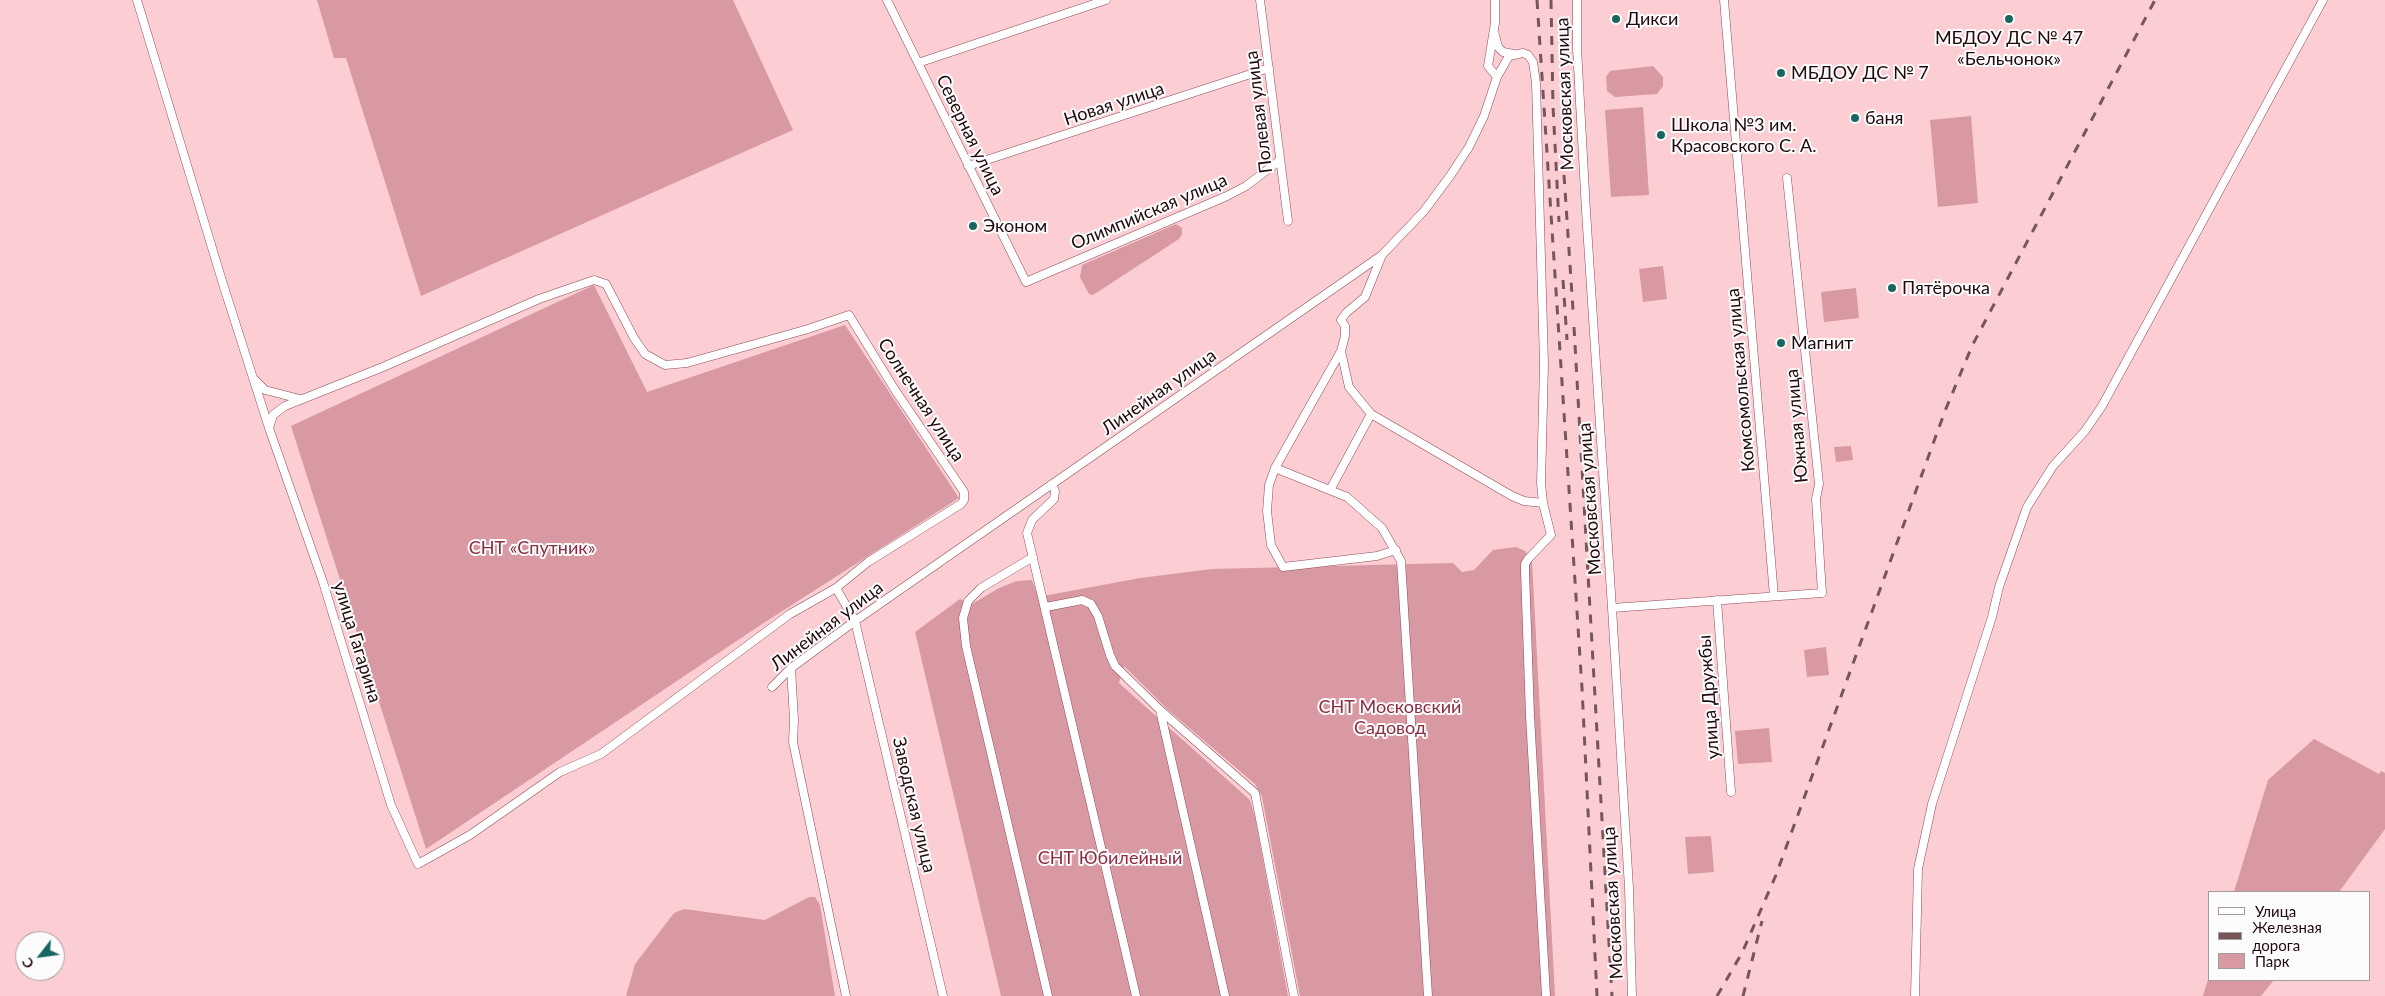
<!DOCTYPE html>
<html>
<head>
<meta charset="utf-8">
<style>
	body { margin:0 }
	#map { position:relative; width:2385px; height:996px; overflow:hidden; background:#fcced3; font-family:Lato,sans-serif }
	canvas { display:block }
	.legend { position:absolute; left:2208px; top:891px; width:162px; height:90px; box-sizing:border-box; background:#fcfcfc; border:1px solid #a59b9d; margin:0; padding:6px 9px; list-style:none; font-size:15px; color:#22090e }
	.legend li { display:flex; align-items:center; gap:10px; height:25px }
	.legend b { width:25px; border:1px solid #a59b9d }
	.north { position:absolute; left:15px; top:931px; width:50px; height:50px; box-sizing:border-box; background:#fcfcfc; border:1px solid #a59b9d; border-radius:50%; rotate:240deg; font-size:14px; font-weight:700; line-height:20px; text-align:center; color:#22090e }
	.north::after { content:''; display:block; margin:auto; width:18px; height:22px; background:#186662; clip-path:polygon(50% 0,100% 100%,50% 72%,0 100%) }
</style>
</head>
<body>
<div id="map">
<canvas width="2385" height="996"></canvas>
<ul class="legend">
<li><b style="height:6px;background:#fff"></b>Улица</li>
<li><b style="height:6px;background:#77565b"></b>Железная дорога</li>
<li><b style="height:14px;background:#d899a2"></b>Парк</li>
</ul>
<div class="north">С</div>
</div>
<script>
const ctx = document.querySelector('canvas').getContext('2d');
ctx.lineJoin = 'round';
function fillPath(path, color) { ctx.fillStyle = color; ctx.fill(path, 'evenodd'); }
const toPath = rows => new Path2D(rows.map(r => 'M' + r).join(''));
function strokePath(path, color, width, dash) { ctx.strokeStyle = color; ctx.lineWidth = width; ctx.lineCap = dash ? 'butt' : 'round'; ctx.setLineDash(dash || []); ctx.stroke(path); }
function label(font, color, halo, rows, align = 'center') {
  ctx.font = font + ' Lato,sans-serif'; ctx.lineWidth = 4; ctx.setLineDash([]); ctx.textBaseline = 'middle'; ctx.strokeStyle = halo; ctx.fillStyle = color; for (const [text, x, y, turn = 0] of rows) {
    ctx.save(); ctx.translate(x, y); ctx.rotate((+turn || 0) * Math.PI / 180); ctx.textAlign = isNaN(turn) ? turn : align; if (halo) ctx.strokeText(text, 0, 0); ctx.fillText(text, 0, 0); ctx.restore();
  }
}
fillPath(toPath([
	[317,0,733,0,793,130,421,296,346,58,334,58],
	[1653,66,1663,77,1663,86,1657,94,1615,97,1607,91,1606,77,1610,71],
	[1643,107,1649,195,1611,197,1605,110],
	[1971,116,1978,203,1938,207,1930,120],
	[1176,224,1182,228,1182,234,1179,239,1093,295,1089,294,1080,277,1082,265],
	[1663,266,1667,299,1643,302,1639,269],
	[594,285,647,392,845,325,959,498,762,624,426,849,291,426],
	[1856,288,1859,318,1824,322,1821,292],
	[1851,446,1853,460,1836,462,1834,447],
	[1516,547,1525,551,1532,561,1555,996,1300,996,1262,797,1255,784,1167,709,1124,666,1119,683,1250,800,1255,817,1288,996,1001,996,915,632,960,599,972,604,999,588,1017,581,1032,580,1038,597,1140,578,1212,569,1453,563,1462,572,1474,570,1493,550],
	[1826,647,1829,675,1807,677,1804,650],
	[1769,728,1772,762,1738,764,1735,731],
	[2314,739,2379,774,2381,771,2385,773,2385,829,2339,892,2234,892,2268,780],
	[1711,836,1714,872,1688,874,1685,837],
	[809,897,815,897,820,905,835,996,626,996,635,964,674,913,684,909,765,920],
	[2209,976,2209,980,2274,980,2261,996,2203,996]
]), '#d899a2');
const street = toPath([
	[137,0,223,284,269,428,323,582,391,805,418,864,470,835,560,772,601,754,790,614,836,588,868,562,961,504,964,500,964,492,895,390,849,315,808,329,687,363,665,365,645,354,634,338,606,284,594,280,539,299,383,367,285,406,273,415,269,428],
	[887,0,1026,282,1227,196,1246,186,1279,161],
	[1260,0,1288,221],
	[1577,0,1577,48,1586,211,1612,608,1629,888,1632,996],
	[1724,0,1774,596],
	[1495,35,1498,47,1503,52,1514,54],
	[918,63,1106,0],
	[1497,77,1509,56,1523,53,1528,55,1533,62,1536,83,1544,364,1541,483,1543,503,1551,535,1528,559,1525,564,1525,571,1530,716,1546,996],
	[968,166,1269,68],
	[1382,255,1365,297,1346,313,1341,320,1345,326,1345,336,1341,351,1275,468,1269,485,1267,511,1271,545,1283,567,1377,556,1396,550],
	[1341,351,1349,387,1371,414,1512,496,1524,501,1543,503],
	[255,380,265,390,300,399],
	[1275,468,1347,497,1382,528,1401,561,1428,996],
	[1052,484,1055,491,1054,499,1032,520,1027,533,1136,996],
	[1330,490,1371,414],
	[1033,557,981,588,968,601,963,618,966,646,1048,996],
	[836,588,855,621,943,996],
	[1717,600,1731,792],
	[1046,607,1082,600,1091,604,1098,616,1110,655,1115,666,1160,710,1255,793,1294,996],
	[1612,608,1822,593,1816,499,1819,484,1787,178],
	[791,668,794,720,793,742,846,996],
	[772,687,791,668,855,621,1382,255,1424,211,1450,176,1469,147,1484,116,1497,77,1488,66,1495,23,1495,0],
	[1160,710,1225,996],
	[1915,996,1918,869,1932,804,1992,617,1999,587,2027,507,2053,466,2085,431,2102,406,2323,0]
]);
strokePath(street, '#8b4b55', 9);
strokePath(street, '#fff', 8);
strokePath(toPath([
	[1537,0,1582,688,1597,996],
	[1551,0,1553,106,1559,222],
	[1564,175,1573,310],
	[1563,280,1567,340],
	[1574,327,1612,996],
	[1717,996,1742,953,1776,875,1945,411,1972,346,2155,0],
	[1743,996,1762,921]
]), '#77565b', 3, [9, 9]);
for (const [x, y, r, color] of [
	[1616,19,5,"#186662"],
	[2009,19,5,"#186662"],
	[1781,73,5,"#186662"],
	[1855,118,5,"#186662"],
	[1661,135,5,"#186662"],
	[973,226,5,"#186662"],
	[1892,288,5,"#186662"],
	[1781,343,5,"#186662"]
]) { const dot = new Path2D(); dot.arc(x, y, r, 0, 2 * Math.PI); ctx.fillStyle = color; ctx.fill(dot); strokePath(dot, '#fcfcfc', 2); }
label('18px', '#22090e', '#fcfcfc', [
	["Дикси",1626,19],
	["МБДОУ ДС № 47",2009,38,"center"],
	["«Бельчонок»",2009,59,"center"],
	["МБДОУ ДС № 7",1791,73],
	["баня",1865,118],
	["Школа №3 им.",1671,125],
	["Красовского С. А.",1671,146],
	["Эконом",983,226],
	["Пятёрочка",1902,288],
	["Магнит",1791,343]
], 'left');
label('18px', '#22090e', '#fcfcfc', [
	["Московская улица",1565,94,-92],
	["Новая улица",1114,104,-18],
	["Полевая улица",1259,112,-97],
	["Северная улица",970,135,64],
	["Олимпийская улица",1149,212,-23],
	["Комсомольская улица",1741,380,-95],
	["Линейная улица",1159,392,-35],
	["Солнечная улица",921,400,57],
	["Южная улица",1797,426,-95],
	["Московская улица",1590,499,-94],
	["Линейная улица",827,626,-37],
	["улица Гагарина",357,642,73],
	["улица Дружбы",1709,697,-94],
	["Заводская улица",914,805,77],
	["Московская улица",1613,903,-93]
]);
label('18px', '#8c2b41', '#fcfcfc', [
	["СНТ «Спутник»",532,548],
	["СНТ Московский",1390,707],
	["Садовод",1390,728],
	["СНТ Юбилейный",1110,858]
]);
</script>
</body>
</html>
